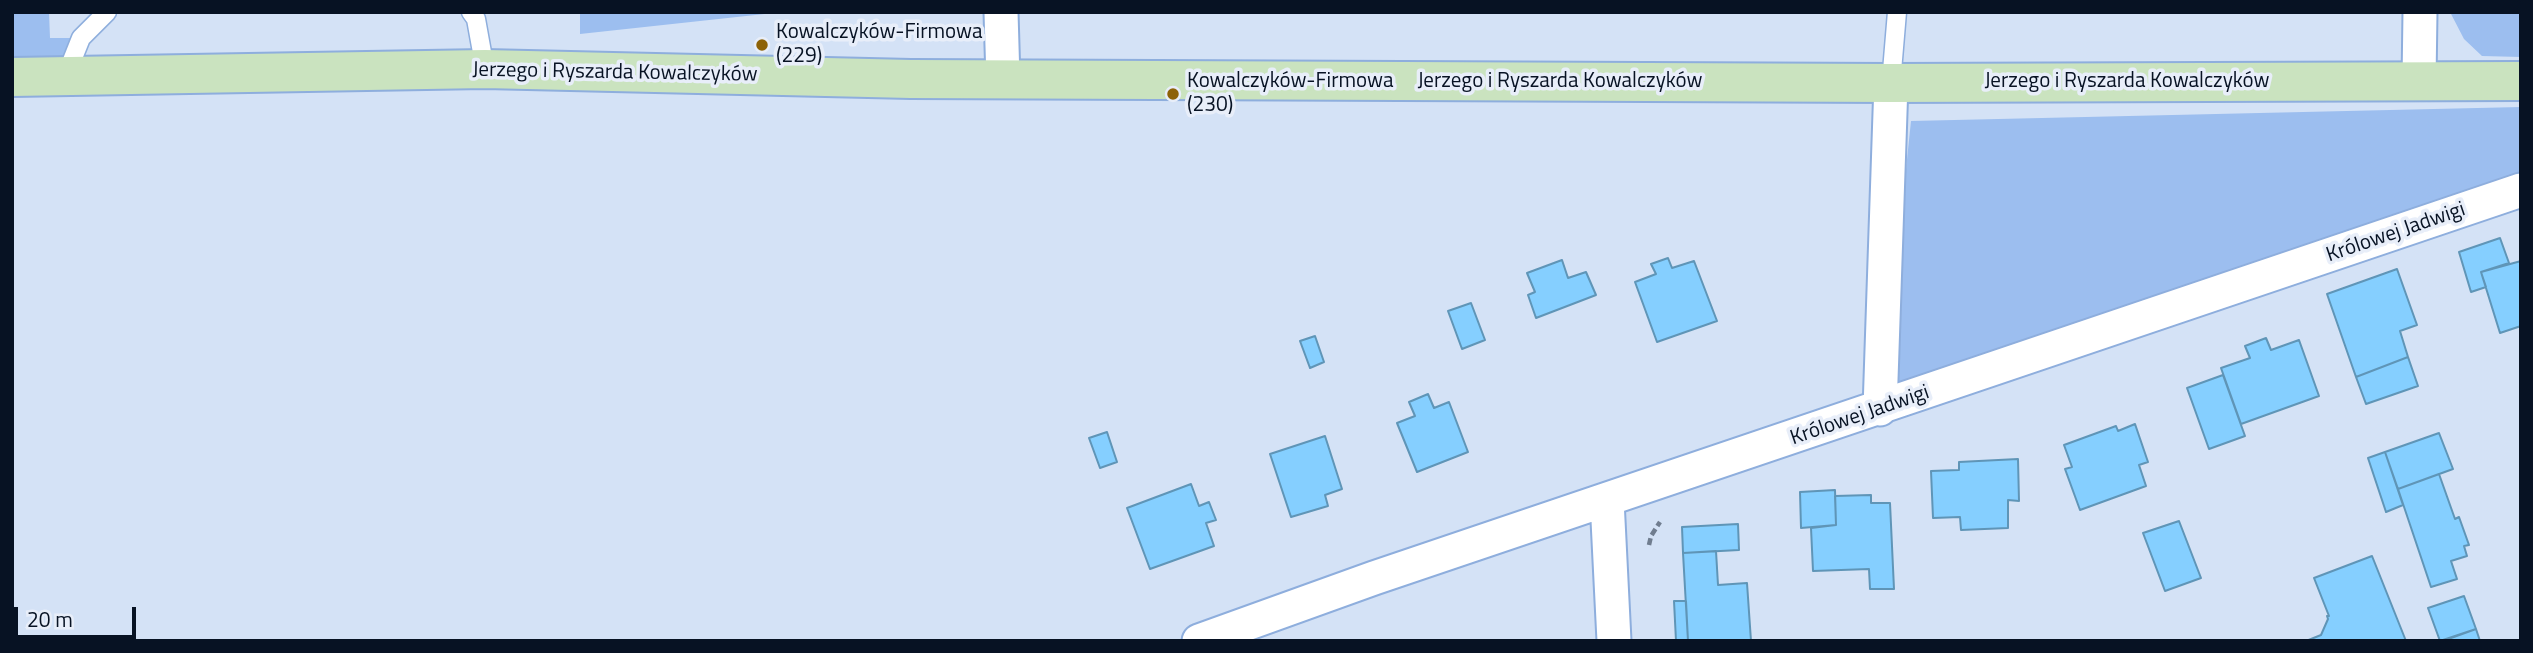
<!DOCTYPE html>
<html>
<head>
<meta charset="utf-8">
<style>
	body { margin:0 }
	#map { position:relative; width:2533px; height:653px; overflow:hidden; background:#d4e2f6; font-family:"Titillium Web",sans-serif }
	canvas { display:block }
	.frame { position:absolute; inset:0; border:14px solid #071223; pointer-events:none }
	.scale { position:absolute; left:14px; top:607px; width:122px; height:32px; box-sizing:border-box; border:4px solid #071223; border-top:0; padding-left:9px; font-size:21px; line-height:24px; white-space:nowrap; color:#071223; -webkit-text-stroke:5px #e8eef9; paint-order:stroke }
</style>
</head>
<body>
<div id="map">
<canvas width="2533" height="653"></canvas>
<div class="frame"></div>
<div class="scale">20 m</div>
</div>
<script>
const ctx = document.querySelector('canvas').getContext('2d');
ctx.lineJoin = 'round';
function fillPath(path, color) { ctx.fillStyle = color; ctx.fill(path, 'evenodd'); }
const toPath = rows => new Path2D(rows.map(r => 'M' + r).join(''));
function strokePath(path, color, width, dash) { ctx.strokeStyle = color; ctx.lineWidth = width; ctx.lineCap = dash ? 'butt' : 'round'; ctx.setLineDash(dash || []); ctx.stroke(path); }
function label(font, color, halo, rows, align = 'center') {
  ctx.font = font + ' "Titillium Web",sans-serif'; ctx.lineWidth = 7; ctx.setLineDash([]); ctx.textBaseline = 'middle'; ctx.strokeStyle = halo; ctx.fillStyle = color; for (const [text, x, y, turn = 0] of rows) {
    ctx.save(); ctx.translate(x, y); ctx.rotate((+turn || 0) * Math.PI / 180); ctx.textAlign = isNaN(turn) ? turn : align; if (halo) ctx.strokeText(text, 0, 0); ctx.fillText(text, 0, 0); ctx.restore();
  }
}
fillPath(toPath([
	[12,12,49,12,50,38,81,38,65,78,12,79],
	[580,12,783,12,580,34],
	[2450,12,2521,12,2521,57,2482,56,2464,39],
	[2521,107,2521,190,1881,409,1911,121]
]), '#9cbeef');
const building = toPath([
	[2500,238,2509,263,2481,272,2486,287,2471,292,2459,252,2500,238],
	[1668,258,1672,268,1694,261,1717,321,1657,342,1635,282,1656,274,1651,264,1668,258],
	[1562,260,1568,278,1586,272,1596,295,1536,318,1528,295,1535,292,1527,273,1562,260],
	[2521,261,2521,326,2500,333,2481,272,2521,261],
	[2397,269,2417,325,2400,331,2408,357,2356,377,2327,294,2397,269],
	[1471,303,1485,340,1462,349,1448,311,1471,303],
	[1315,336,1324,362,1310,368,1300,341,1315,336],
	[2266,338,2271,350,2299,340,2319,396,2241,424,2221,368,2250,358,2245,346,2266,338],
	[2408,357,2418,386,2366,404,2356,377,2408,357],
	[2223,375,2245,436,2209,449,2187,388,2223,375],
	[1428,394,1434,408,1449,402,1468,452,1417,472,1397,423,1415,416,1409,402,1428,394],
	[2135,424,2148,462,2139,465,2146,486,2080,510,2065,469,2072,467,2064,445,2116,426,2118,431,2135,424],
	[1107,432,1117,462,1100,468,1089,438,1107,432],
	[2439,433,2453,469,2398,489,2385,452,2439,433],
	[1325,436,1342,489,1325,495,1328,506,1291,517,1270,454,1325,436],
	[2385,452,2403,505,2386,512,2368,458,2385,452],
	[2018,459,2019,501,2008,500,2008,528,1961,530,1960,517,1933,518,1931,471,1959,470,1959,462,2018,459],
	[2439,474,2455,519,2459,517,2469,545,2464,546,2467,556,2451,561,2457,579,2431,587,2398,489,2439,474],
	[1191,484,1199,506,1209,502,1216,520,1206,523,1214,546,1150,569,1127,508,1191,484],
	[1835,490,1836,525,1801,528,1800,492,1835,490],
	[1871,495,1871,503,1890,503,1894,589,1870,589,1869,569,1813,571,1811,528,1836,525,1835,496,1871,495],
	[2179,521,2201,578,2165,591,2143,533,2179,521],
	[1738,524,1739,550,1683,553,1682,527,1738,524],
	[1716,551,1718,585,1747,583,1751,641,1688,641,1683,553,1716,551],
	[2372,556,2406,641,2306,641,2321,635,2328,619,2327,616,2329,616,2314,578,2372,556],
	[2464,596,2476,629,2440,641,2428,608,2464,596],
	[1674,601,1686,601,1688,641,1676,641,1674,601],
	[2476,629,2480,641,2452,641,2451,638,2476,629]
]);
fillPath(building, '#85cfff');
strokePath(building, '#5f95b7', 2);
const lane = toPath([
	[471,12,476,19,485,69],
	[65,78,81,38,107,12],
	[1891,83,1897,12]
]);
const street = toPath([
	[1001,12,1003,80],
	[2419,81,2420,12],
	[1880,409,1891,83],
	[1607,500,1614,641],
	[1199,641,1374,578,2521,190]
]);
const secondary = toPath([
	[12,77,485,69,911,79,1891,83,2521,81]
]);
strokePath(lane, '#8eaedd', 21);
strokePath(street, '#8eaedd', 37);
strokePath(secondary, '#8eaedd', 42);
strokePath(toPath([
	[1649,545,1651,536,1660,522]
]), '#707d8f', 4.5, [7, 3.5]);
strokePath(lane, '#fff', 18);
strokePath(street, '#fff', 33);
strokePath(secondary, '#cae3bf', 38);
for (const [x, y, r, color] of [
	[762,45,7,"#8d6207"],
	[1173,94,7,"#8d6207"]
]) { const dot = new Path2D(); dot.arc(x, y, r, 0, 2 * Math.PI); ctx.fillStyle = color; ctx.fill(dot); strokePath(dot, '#e8eef9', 2.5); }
label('21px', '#071223', '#e8eef9', [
	["Kowalczyków-Firmowa",776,33],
	["(229)",776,57],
	["Kowalczyków-Firmowa",1187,82],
	["(230)",1187,106]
], 'left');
label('21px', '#071223', '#e8eef9', [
	["Jerzego i Ryszarda Kowalczyków",615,73,1],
	["Jerzego i Ryszarda Kowalczyków",1560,82],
	["Jerzego i Ryszarda Kowalczyków",2127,82],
	["Królowej Jadwigi",2396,233,-19],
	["Królowej Jadwigi",1860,416,-19]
]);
</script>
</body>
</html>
